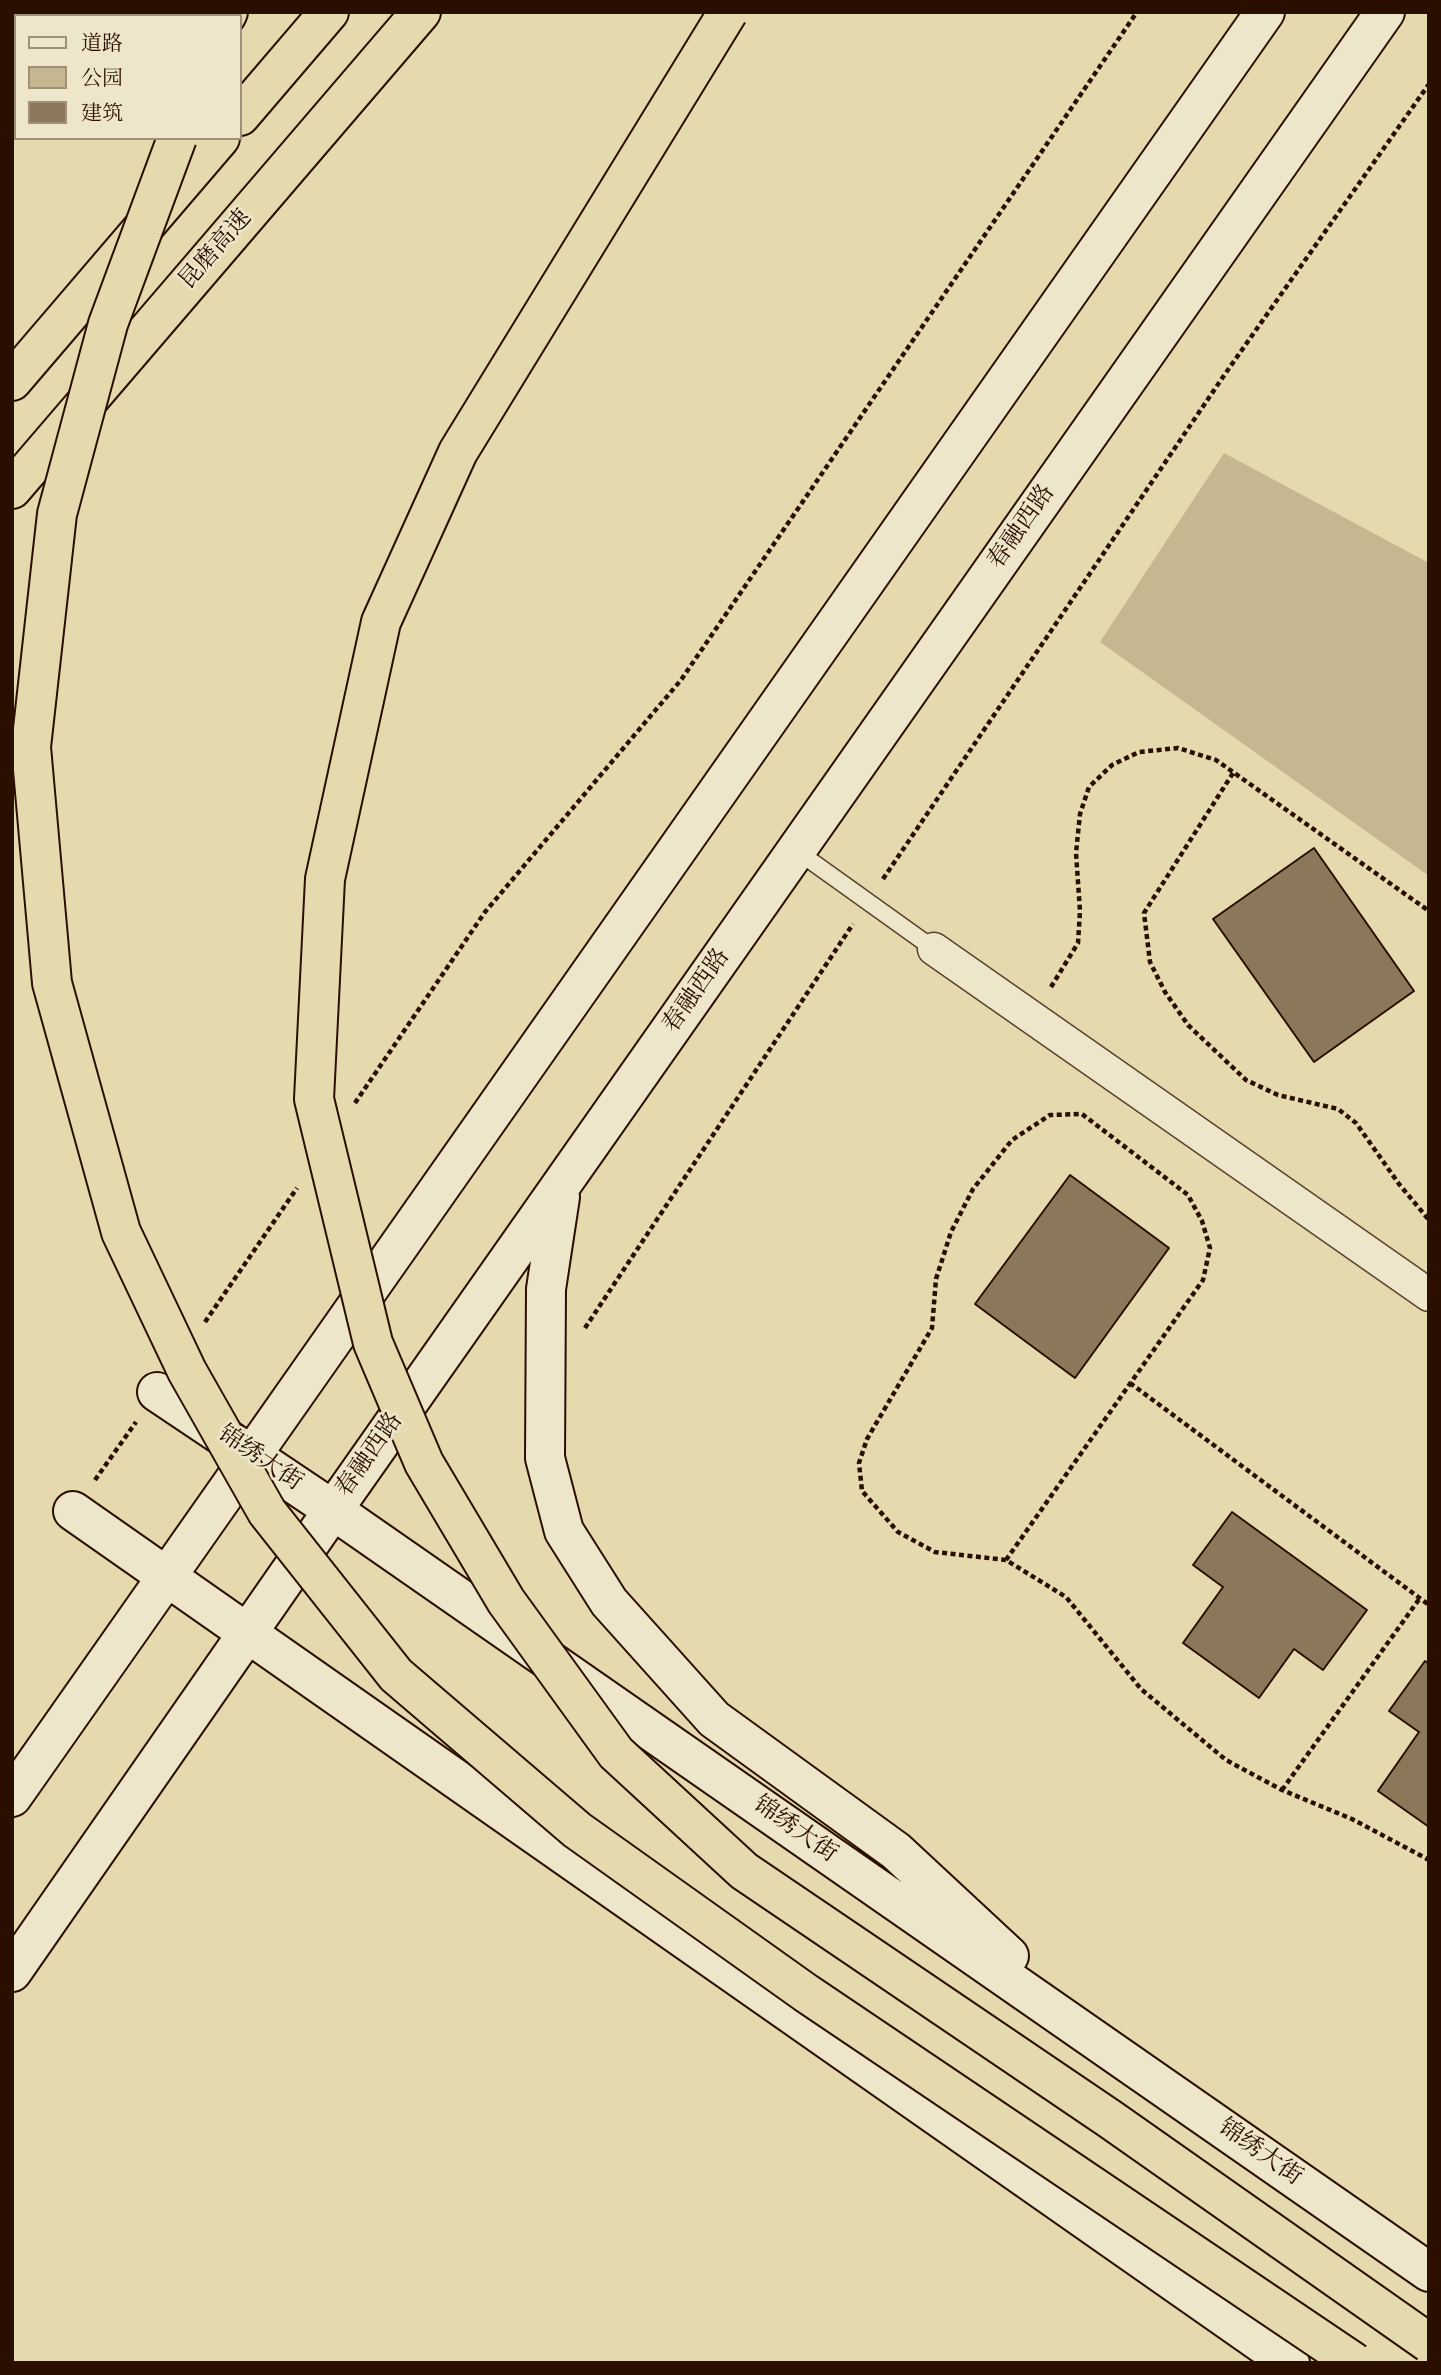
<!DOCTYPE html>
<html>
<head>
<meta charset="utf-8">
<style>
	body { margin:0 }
	#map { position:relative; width:1441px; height:2375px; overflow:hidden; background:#e5d9ae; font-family:Vollkorn,"Noto Serif SC",serif }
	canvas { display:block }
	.frame { position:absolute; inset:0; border:14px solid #2a0f00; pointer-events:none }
	.legend { position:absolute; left:14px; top:14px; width:228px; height:126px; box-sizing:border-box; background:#eee6ca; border:2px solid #a09079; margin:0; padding:9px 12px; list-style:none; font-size:21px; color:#2a0f00 }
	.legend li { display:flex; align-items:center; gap:14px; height:35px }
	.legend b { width:35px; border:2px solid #a09079 }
</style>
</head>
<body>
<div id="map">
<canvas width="1441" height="2375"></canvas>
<div class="frame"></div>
<ul class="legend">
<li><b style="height:9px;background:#eee6ca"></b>道路</li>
<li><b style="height:19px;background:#c5b790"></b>公园</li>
<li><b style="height:19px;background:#8b785a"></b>建筑</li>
</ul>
</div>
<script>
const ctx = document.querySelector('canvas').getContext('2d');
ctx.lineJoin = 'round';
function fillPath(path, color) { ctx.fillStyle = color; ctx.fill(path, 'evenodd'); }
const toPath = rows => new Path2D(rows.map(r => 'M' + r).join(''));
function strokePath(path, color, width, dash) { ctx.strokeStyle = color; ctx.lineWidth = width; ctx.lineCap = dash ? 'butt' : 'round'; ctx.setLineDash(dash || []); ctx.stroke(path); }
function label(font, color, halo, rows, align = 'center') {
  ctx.font = font + ' Vollkorn,"Noto Serif SC",serif'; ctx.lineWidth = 5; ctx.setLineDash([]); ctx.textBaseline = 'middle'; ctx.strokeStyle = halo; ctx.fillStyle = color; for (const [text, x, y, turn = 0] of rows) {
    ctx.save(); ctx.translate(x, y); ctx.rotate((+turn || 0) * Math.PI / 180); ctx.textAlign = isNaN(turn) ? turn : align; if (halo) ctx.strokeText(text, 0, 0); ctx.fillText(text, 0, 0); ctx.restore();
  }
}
fillPath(toPath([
	[1224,453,1429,563,1429,876,1100,642]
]), '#c5b790');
const building = toPath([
	[1314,848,1414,991,1314,1062,1213,919,1314,848],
	[1070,1175,1169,1248,1075,1378,975,1304,1070,1175],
	[1232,1512,1367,1610,1323,1670,1294,1649,1259,1698,1183,1643,1223,1587,1193,1565,1232,1512],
	[1425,1661,1429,1664,1429,1827,1378,1791,1419,1732,1389,1711,1425,1661]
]);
fillPath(building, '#8b785a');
strokePath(building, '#2a0f00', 2);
const lane = toPath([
	[797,851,934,949]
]);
const street = toPath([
	[934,949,1429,1295]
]);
const secondary = toPath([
	[560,1197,546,1289,545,1458,564,1531,609,1602,714,1719,896,1851,1009,1956],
	[157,1392,333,1510,1429,2272],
	[73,1511,1290,2363],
	[12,1797,1265,12],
	[12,1972,333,1510,1385,12]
]);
const highway = toPath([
	[226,16,228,12],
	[240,116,329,12],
	[12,381,220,138],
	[12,489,421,12]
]);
strokePath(lane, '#59422c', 19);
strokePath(street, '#59422c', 35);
strokePath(secondary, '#2a0f00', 42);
strokePath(highway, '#2a0f00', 42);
strokePath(toPath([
	[1233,773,1144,913,1150,962,1165,992,1188,1025,1246,1080,1278,1095,1338,1109,1356,1123,1399,1184,1429,1220],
	[883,879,1225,374,1429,84],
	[1051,987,1078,943,1080,911,1076,853,1080,814,1089,787,1112,765,1139,752,1178,748,1216,760,1429,911],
	[355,1103,485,912,681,680,1137,12],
	[205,1322,297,1188],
	[585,1328,853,924],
	[1130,1383,1429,1605],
	[95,1480,136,1422],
	[1006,1560,1203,1280,1210,1248,1202,1221,1188,1195,1082,1114,1050,1115,1012,1140,973,1189,951,1232,936,1279,932,1328,867,1439,859,1463,862,1491,898,1532,935,1552,1006,1560,1066,1597,1141,1689,1226,1760,1282,1790,1352,1819,1429,1860],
	[1282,1790,1420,1598]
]), '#2a0f00', 4.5, [5, 3.5]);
strokePath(lane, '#eee6ca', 16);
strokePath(street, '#eee6ca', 32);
strokePath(secondary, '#eee6ca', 38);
strokePath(highway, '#e5d9ae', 38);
const highwayBridge = toPath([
	[728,12,458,452,381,622,325,879,314,1099,373,1343,424,1463,506,1601,616,1753,744,1871,1110,2119,1429,2343],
	[177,138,108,324,57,514,31,747,52,983,121,1232,187,1371,267,1512,396,1675,577,1830,806,1993,1355,2363]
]);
strokePath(highwayBridge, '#2a0f00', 42, []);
strokePath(highwayBridge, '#e5d9ae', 38);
label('24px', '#2a0f00', '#eee6ca', [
	["昆磨高速",217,251,-49],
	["春融西路",1023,528,-55],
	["春融西路",698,992,-55],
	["春融西路",371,1456,-55],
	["锦绣大街",259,1460,34],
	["锦绣大街",794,1831,35],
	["锦绣大街",1259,2154,35]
]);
</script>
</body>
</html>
